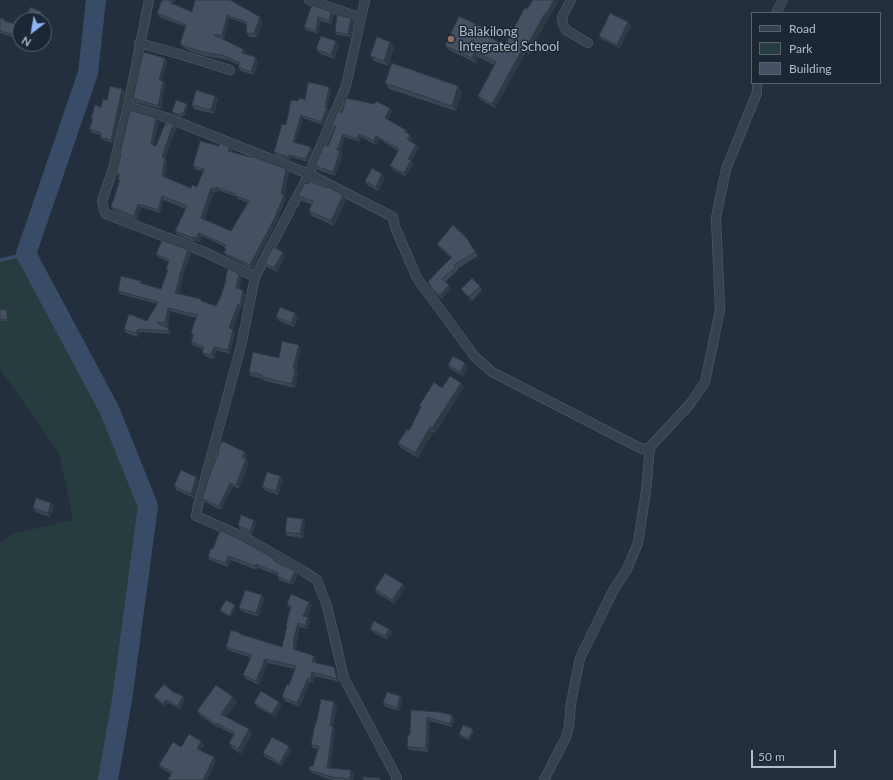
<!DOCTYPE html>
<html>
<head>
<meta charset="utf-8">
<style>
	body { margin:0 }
	#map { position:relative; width:893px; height:780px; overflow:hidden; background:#242f3e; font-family:Lato,sans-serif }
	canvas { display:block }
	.legend { position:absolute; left:751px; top:12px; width:130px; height:72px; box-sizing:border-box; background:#1d2633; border:1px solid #59626f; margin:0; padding:5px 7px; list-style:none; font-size:12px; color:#b4bcc9 }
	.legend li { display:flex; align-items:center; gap:8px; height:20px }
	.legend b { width:20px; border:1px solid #59626f }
	.north { position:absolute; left:12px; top:12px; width:40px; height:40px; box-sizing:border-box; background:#1d2633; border:1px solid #59626f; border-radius:50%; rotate:211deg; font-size:11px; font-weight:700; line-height:16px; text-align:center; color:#b4bcc9 }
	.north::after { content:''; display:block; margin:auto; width:14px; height:18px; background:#8ab4f8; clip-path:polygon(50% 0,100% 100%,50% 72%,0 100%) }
	.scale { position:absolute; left:751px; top:750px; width:85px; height:18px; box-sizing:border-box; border:2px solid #b4bcc9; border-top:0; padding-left:5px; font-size:12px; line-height:14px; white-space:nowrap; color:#b4bcc9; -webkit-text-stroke:3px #1d2633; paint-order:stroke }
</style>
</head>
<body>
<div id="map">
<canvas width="893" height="780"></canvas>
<ul class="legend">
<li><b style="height:5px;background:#38414e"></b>Road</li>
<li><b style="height:11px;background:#263c3f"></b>Park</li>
<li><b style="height:11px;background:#455162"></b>Building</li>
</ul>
<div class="north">N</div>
<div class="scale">50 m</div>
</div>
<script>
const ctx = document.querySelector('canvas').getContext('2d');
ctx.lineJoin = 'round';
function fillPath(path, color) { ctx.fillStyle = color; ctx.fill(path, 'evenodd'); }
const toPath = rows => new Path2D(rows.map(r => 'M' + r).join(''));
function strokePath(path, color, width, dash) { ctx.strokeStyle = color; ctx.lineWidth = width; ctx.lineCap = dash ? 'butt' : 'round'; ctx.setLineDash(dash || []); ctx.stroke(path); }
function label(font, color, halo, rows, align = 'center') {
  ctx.font = font + ' Lato,sans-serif'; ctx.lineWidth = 3; ctx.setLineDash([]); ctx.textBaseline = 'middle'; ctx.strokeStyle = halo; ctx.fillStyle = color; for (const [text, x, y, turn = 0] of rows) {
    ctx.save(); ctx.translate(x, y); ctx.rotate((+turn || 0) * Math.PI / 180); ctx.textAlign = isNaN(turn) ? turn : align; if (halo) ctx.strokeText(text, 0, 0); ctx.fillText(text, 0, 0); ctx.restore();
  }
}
fillPath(toPath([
	[26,254,109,409,148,506,105,780,0,780,0,543,12,534,73,520,59,453,0,369,0,260]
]), '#263c3f');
strokePath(toPath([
	[0,260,26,254]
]), '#394c67', 3.5);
strokePath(toPath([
	[96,0,88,73,26,254,109,409,148,506,122,700,108,780]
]), '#394c67', 20);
const minor = toPath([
	[149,0,128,106,113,169,102,201,104,210,106,214,207,253,255,277],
	[309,0,361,18],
	[365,0,346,86,309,174,255,277,241,346,198,505,196,516,246,538,302,570,317,580,327,606,344,678,397,778,396,780],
	[571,0,562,17,563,24,566,30,588,43],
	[776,13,783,0],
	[139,43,179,54,230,70],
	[128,106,165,117,309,174,393,217,395,227,417,278,475,357,492,372,642,449,650,447,690,404,705,382,720,310,716,218,726,169,757,93,757,83],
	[544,780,566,737,569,726,571,703,580,658,613,591,627,569,638,543,646,491,650,447]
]);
strokePath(minor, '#565f6c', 10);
strokePath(minor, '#38414e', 9);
fillPath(toPath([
	[162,0,175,0,174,4,192,12,195,0,262,20,261,24,262,25,257,37,250,37,247,34,246,24,229,18,224,39,221,39,243,49,246,53,245,54,258,61,254,75,241,71,238,67,239,65,228,60,206,56,190,51,183,47,180,44,186,27,159,17,157,13],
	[559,0,549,18,548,18,529,54,526,52,495,108,481,100,478,96,494,65,478,57,476,63,449,50,445,46,486,29,489,33,488,37,505,45,527,9],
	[312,5,334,15,331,24,320,21,318,34,306,30,304,27],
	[0,18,6,21,20,25,20,39,0,33],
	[354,22,351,37,337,35,335,32],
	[628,22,631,26,620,48,601,39,599,36],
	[390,42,394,48,388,66,374,61,370,56],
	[339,45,334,59,319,53,316,49],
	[165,58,167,61,162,81,163,81,165,84,161,109,135,102,133,98],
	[385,83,462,92,456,111,389,89],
	[329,87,331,90,327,108,329,111,323,125,303,118,295,142,313,150,308,162,291,157,291,160,276,155,274,152,286,125,298,101,305,100],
	[125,92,113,143,103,140,100,137,101,135,92,133,89,129,92,120,91,118,107,100],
	[215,96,218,99,214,114,194,109,192,105],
	[187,104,188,106,185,116,183,115,182,117,173,114,172,112],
	[392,111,388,120,406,130,412,139,411,141,419,148,411,161,413,164,406,177,393,169,390,166,398,151,379,139,376,145,361,137,360,142,345,137,341,152,343,155,335,176,318,170,315,166,328,146,335,128,332,125,342,113],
	[158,121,154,145,156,146,165,124,177,128,176,131,175,131,165,158,167,161,165,177,191,188,197,187,203,171,196,170,193,166,233,150,232,152,286,169,289,172,284,196,286,198,276,223,252,269,227,256,224,253,226,250,224,248,225,247,202,236,199,242,196,240,195,242,177,235,175,231,186,209,164,200,160,213,141,207,137,220,114,211,111,207,119,181,118,179,119,177,116,173,121,155,120,153],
	[218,190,237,197,238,199,248,203,231,231,204,220,214,192,217,193],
	[382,174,385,178,378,191,367,185,365,181],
	[308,184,346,200,334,226,312,216,309,211,311,204,302,201,298,196],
	[468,240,478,256,457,269,458,270,445,282,451,289,442,299,436,294,428,282,451,258,439,247,437,244],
	[191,253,182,279,183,280,178,294,216,306,220,298,226,281,225,280,239,274,242,277,239,289,243,290,245,294,243,308,241,307,233,329,235,332,230,354,216,350,214,359,205,356,202,353,203,349,193,345,191,342,193,336,191,333,196,318,170,311,168,327,163,326,171,332,170,334,140,332,138,337,126,333,124,329,147,321,157,304,120,294,118,291,141,281,142,284,161,289,167,271,166,270,169,262,158,257,156,254],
	[285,256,277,272,267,267,265,263],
	[480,286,482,290,472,301,464,293,461,289],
	[0,309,7,310,9,312,8,321,0,321],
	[295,313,298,317,294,327,279,321,276,317],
	[301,349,296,371,298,372,295,388,264,381,263,379,251,376,249,372,279,358],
	[448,365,468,367,463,376,450,369],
	[461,383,464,387,435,433,433,432,418,458,401,448,398,443,409,431,421,407,419,406,442,388],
	[218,450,245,452,247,456,246,459,249,463,239,489,233,486,221,510,205,502,202,499,219,451],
	[280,476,283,480,278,495,265,490,262,487],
	[196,477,198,481,194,498,176,490,174,486],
	[54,506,50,517,36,512,33,508],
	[254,520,256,523,252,535,240,529,238,525],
	[305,523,303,538,287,536,285,532],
	[211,548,277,562,295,571,298,574,293,585,279,580,277,575,258,568,257,570,231,560,228,567,210,560,208,557],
	[403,584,405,587,395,604,377,593,375,589],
	[262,595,264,599,258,617,242,611,239,608],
	[309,602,312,605,307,617,310,621,308,629,300,627,296,645,297,646,296,650,314,656,316,660,315,663,334,667,336,671,340,682,315,676,313,683,310,682,300,707,285,701,282,697,289,685,295,669,268,663,259,685,246,679,243,675,251,658,228,650,226,647,240,633,241,634,282,647,287,627,286,625,290,608,287,604],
	[235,605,236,607,230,617,221,612,220,610],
	[370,629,392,632,387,640,373,632],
	[173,692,183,696,185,699,180,709,168,703,165,707,156,699,154,696],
	[400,696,403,700,399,711,386,707,383,703],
	[233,697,237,702,226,717,249,729,252,734,241,754,232,748,229,743,234,735,219,727,218,728,201,716,197,711],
	[334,702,337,705,333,727,335,730,330,768,351,770,354,774,353,780,332,780,312,773,309,770,313,766,318,749,313,748,311,745,316,724],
	[254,703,282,706,275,717,257,707],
	[411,710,455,719,452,727,430,721,428,752,409,750,407,747,410,735],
	[474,731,469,741,460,736,459,734],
	[201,741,204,745,200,751,214,757,216,761,207,780,168,780,171,774,161,768,159,765,181,747],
	[291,750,282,766,265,757,263,753]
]), '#3b4654');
fillPath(toPath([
	[172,0,175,0,173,7,171,3],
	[554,0,559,0,549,18,546,14],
	[42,12,44,15,42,20,38,20],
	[331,12,334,15,331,24,329,21],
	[545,13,548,18,529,54,525,49],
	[227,15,229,18,224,39,222,35],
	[260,17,262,20,261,24,262,25,257,37,254,33],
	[318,17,320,21,318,34,316,31],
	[351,18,354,22,351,37,348,34],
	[628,22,631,26,620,48,617,45],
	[486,29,489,33,486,39,483,34],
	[336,41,339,45,334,59,331,55],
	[390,42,394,48,388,66,384,61],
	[523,48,526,52,495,108,492,104],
	[243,49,246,53,244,56,242,53],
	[475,52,478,57,476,63,472,58],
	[256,57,258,61,254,75,251,72],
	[165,58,167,61,161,83,159,80],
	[163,81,165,84,161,109,158,106],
	[458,86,462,92,456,111,452,106],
	[329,87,331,90,327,108,329,111,323,125,321,122],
	[122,89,125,92,113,143,111,140],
	[215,96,218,99,214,114,211,110],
	[187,104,188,106,185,116,183,114],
	[390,108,392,111,387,122,385,118],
	[301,115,303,118,295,144,293,142],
	[156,118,158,121,153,148,151,144],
	[174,125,177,128,176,131,173,128],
	[172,127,175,131,165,158,167,161,164,179,162,176,162,157],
	[343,134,345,137,341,152,343,155,335,176,333,172,337,150],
	[359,134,361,137,360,142,357,139],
	[410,135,412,139,410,143,407,139],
	[376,136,379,139,376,145,374,141],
	[416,145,419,148,411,161,413,164,406,177,404,173,408,159],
	[230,147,233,150,231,155,228,151],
	[311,147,313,150,308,162,306,159],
	[289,155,291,157,291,160,289,157],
	[286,169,289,172,284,196,286,198,276,223,252,269,250,265],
	[382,174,385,178,378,191,376,187],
	[216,187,218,190,217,193,215,189],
	[211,188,214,192,204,222,201,218],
	[343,195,346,200,334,226,331,221],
	[162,196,164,200,160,213,158,210],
	[138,204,141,207,137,220,134,216],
	[199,233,202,236,199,242,196,238],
	[193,237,196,240,195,242,193,238],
	[188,250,191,253,182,279,183,280,177,296,175,293],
	[283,252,285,256,277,272,274,268],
	[239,274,242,277,238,292,236,288],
	[449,285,451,289,442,299,440,295],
	[243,290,245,294,243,308,240,305],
	[238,304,241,307,232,332,229,328],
	[168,308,170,311,168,327,165,323],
	[7,310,9,312,8,321,7,320],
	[295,313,298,317,294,327,291,323],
	[169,328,171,332,170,334,168,331],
	[138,329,140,332,138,337,136,333],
	[233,329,235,332,230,354,228,350],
	[299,345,301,349,296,371,298,372,295,388,292,384,293,368],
	[214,347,216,350,214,359,211,355],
	[465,363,468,367,463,376,460,372],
	[461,383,464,387,435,433,432,428],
	[430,427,433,432,418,458,415,453],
	[245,452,247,456,245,461,242,457],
	[246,459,249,463,239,489,236,485],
	[280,476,283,480,278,495,276,491],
	[196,477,198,481,194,498,191,494],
	[230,483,233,486,221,510,219,506],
	[51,503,54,506,50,517,48,513],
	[303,519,305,523,303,538,300,534],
	[254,520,256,523,252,535,250,531],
	[228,556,231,560,228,567,226,563],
	[256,564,258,568,257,570,255,566],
	[295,571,298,574,293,585,290,582],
	[403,584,405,587,395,604,392,600],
	[262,595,264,599,258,617,256,613],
	[309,602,312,605,306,619,303,616],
	[235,605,236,607,230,617,229,616],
	[308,617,310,621,308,629,305,626],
	[298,623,300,627,296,645,297,646,296,653,293,649,293,642],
	[389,629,392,632,387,640,385,636],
	[314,656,316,660,314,666,312,662],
	[265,659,268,663,259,685,256,681],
	[334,667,336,671,340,682,337,679],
	[312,672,315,676,313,683,310,679],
	[308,678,310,682,300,707,297,703],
	[183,696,185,699,180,709,178,706],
	[400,696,403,700,399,711,397,708],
	[233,697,237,702,225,719,221,714],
	[166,700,168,703,165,707,163,704],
	[279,702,282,706,275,717,272,714],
	[334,702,337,705,333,727,335,730,330,771,327,768,330,726],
	[452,715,455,719,452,727,450,724],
	[427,717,430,721,428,752,426,748],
	[216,723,219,727,218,728,215,724],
	[249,729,252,734,241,754,238,749],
	[473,729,474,731,469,741,468,739],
	[201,741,204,745,199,752,197,749],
	[289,746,291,750,282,766,280,763],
	[214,757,216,761,207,780,203,780],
	[351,770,354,774,353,780,351,780,350,779]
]), '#303945');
const building = toPath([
	[162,0,172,0,171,3,192,12,195,0,230,0,260,17,258,21,259,21,254,33,247,34,246,22,227,15,222,35,214,35,243,49,242,53,256,57,251,72,238,67,240,63,225,56,203,52,187,47,180,44,186,25,157,13,162,0],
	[533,0,554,0,546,14,545,13,525,49,523,48,492,104,478,96,496,62,475,52,472,58,445,46,459,16,486,29,483,34,505,45,525,7,527,9,533,0],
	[312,5,331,12,329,21,318,17,316,31,304,27,312,5],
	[30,7,42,12,38,20,30,20,26,18,30,7],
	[610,13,628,22,617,45,599,36,610,13],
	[337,15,351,18,348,34,335,32,337,15],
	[0,18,5,20,4,21,20,25,20,36,0,31,0,18],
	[321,36,336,41,331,55,316,49,321,36],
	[377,37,390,42,384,61,370,56,377,37],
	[143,52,165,58,159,80,163,81,158,106,133,98,143,52],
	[392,63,458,86,452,106,385,83,392,63],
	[308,82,329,87,325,107,327,108,321,122,301,115,293,142,311,147,306,159,289,155,289,157,274,152,282,124,286,125,291,100,298,101,299,98,305,100,308,82],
	[110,86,122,89,111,140,100,137,101,133,89,129,93,119,91,118,95,105,101,107,103,99,107,100,110,86],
	[196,90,215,96,211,110,192,105,196,90],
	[346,98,374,104,376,101,390,108,385,118,406,130,405,132,410,135,407,139,416,145,408,159,411,160,404,173,390,166,399,149,376,136,374,141,359,134,357,139,343,134,337,150,340,151,333,172,315,166,324,145,328,146,336,126,332,125,338,111,342,113,346,98],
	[176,100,187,104,183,114,181,113,180,115,172,112,176,100],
	[130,110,156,118,151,144,156,146,165,124,168,126,165,124,166,121,174,125,173,128,172,127,162,157,165,158,162,176,191,188,192,185,197,187,204,169,193,166,200,141,219,146,220,143,230,147,228,151,250,157,251,156,286,169,281,194,284,195,274,219,250,265,224,253,226,249,224,248,226,245,199,233,196,238,193,237,193,238,175,231,187,206,162,196,158,210,138,204,134,216,111,207,120,180,118,179,120,174,116,173,121,154,120,153,130,110],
	[216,187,236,194,236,196,249,201,231,231,201,218,211,188,215,189,216,187],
	[372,168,382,174,376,187,365,181,372,168],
	[310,181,327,188,328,187,343,195,331,221,309,211,313,201,298,196,305,183,308,184,310,181],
	[453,225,466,237,475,252,454,265,456,267,442,279,449,285,440,295,433,290,428,282,439,270,452,257,437,244,453,225],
	[162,240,188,250,179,277,180,277,175,293,201,299,201,301,216,306,220,298,226,281,225,280,228,268,239,274,236,288,243,290,240,305,238,304,229,328,233,329,228,350,214,347,211,355,202,353,204,347,191,342,194,334,191,333,197,315,168,308,165,323,158,322,158,324,169,328,168,331,138,329,136,333,124,329,129,314,147,321,158,302,118,291,121,276,141,281,140,283,161,289,168,270,166,270,169,260,156,254,162,240],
	[273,247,283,252,274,268,265,263,273,247],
	[472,278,480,286,469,297,461,289,472,278],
	[280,307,295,313,291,323,276,317,280,307],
	[0,309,7,310,7,320,0,319,0,309],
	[282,341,299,345,293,368,295,369,292,384,262,377,262,375,249,372,253,352,279,358,282,341],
	[453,356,465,363,460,372,448,365,453,356],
	[450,376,461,383,432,428,430,427,415,453,398,443,407,429,409,431,421,407,419,406,434,382,442,388,450,376],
	[222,441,245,452,242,457,246,459,236,485,230,483,219,506,202,499,208,480,219,450,218,450,222,441],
	[181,470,196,477,191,494,174,486,181,470],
	[267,472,280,476,276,491,262,487,267,472],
	[36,498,51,503,48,513,33,508,36,498],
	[241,515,254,520,250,531,238,525,241,515],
	[287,517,303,519,300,534,285,532,287,517],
	[220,530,241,540,275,559,274,561,295,571,290,582,277,576,278,573,256,564,255,566,228,556,226,563,208,557,211,548,213,549,220,530],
	[385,573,403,584,392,600,375,589,385,573],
	[245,590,262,595,256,613,239,608,245,590],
	[291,594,309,602,303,616,308,617,305,626,298,623,293,642,294,643,293,649,314,656,312,662,334,667,337,679,312,672,310,679,308,678,297,703,282,697,287,684,289,685,296,666,265,659,256,681,243,675,252,655,226,647,231,630,240,633,240,634,282,647,287,626,286,625,291,606,287,604,291,594],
	[226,600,235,605,229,616,220,610,226,600],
	[374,621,389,629,385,636,370,629,374,621],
	[164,684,173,692,183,696,178,706,166,700,163,704,154,696,164,684],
	[216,685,233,697,221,714,249,729,238,749,229,743,235,733,216,723,215,724,197,711,216,685],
	[261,691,279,702,272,714,254,703,261,691],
	[387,692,400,696,397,708,383,703,387,692],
	[321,699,334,702,330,726,333,726,327,768,351,770,350,779,332,777,309,770,310,766,313,766,319,746,311,745,315,723,316,724,321,699],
	[411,710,439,712,452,715,450,724,427,717,426,748,407,747,408,735,410,735,411,710],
	[463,725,473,729,468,739,459,734,463,725],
	[189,734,201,741,197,749,214,757,203,780,168,780,172,772,159,765,173,742,181,747,189,734],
	[272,737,289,746,280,763,263,753,272,737],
	[363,777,380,778,380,780,363,780,363,777]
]);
fillPath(building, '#455162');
strokePath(building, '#303945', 1);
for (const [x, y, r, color] of [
	[451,39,4,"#8d6e63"]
]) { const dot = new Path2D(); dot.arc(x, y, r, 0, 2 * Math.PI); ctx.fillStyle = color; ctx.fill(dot); strokePath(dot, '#1d2633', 1.5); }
label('13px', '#b4bcc9', '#1d2633', [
	["Balakilong",459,32],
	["Integrated School",459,47]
], 'left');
</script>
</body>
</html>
